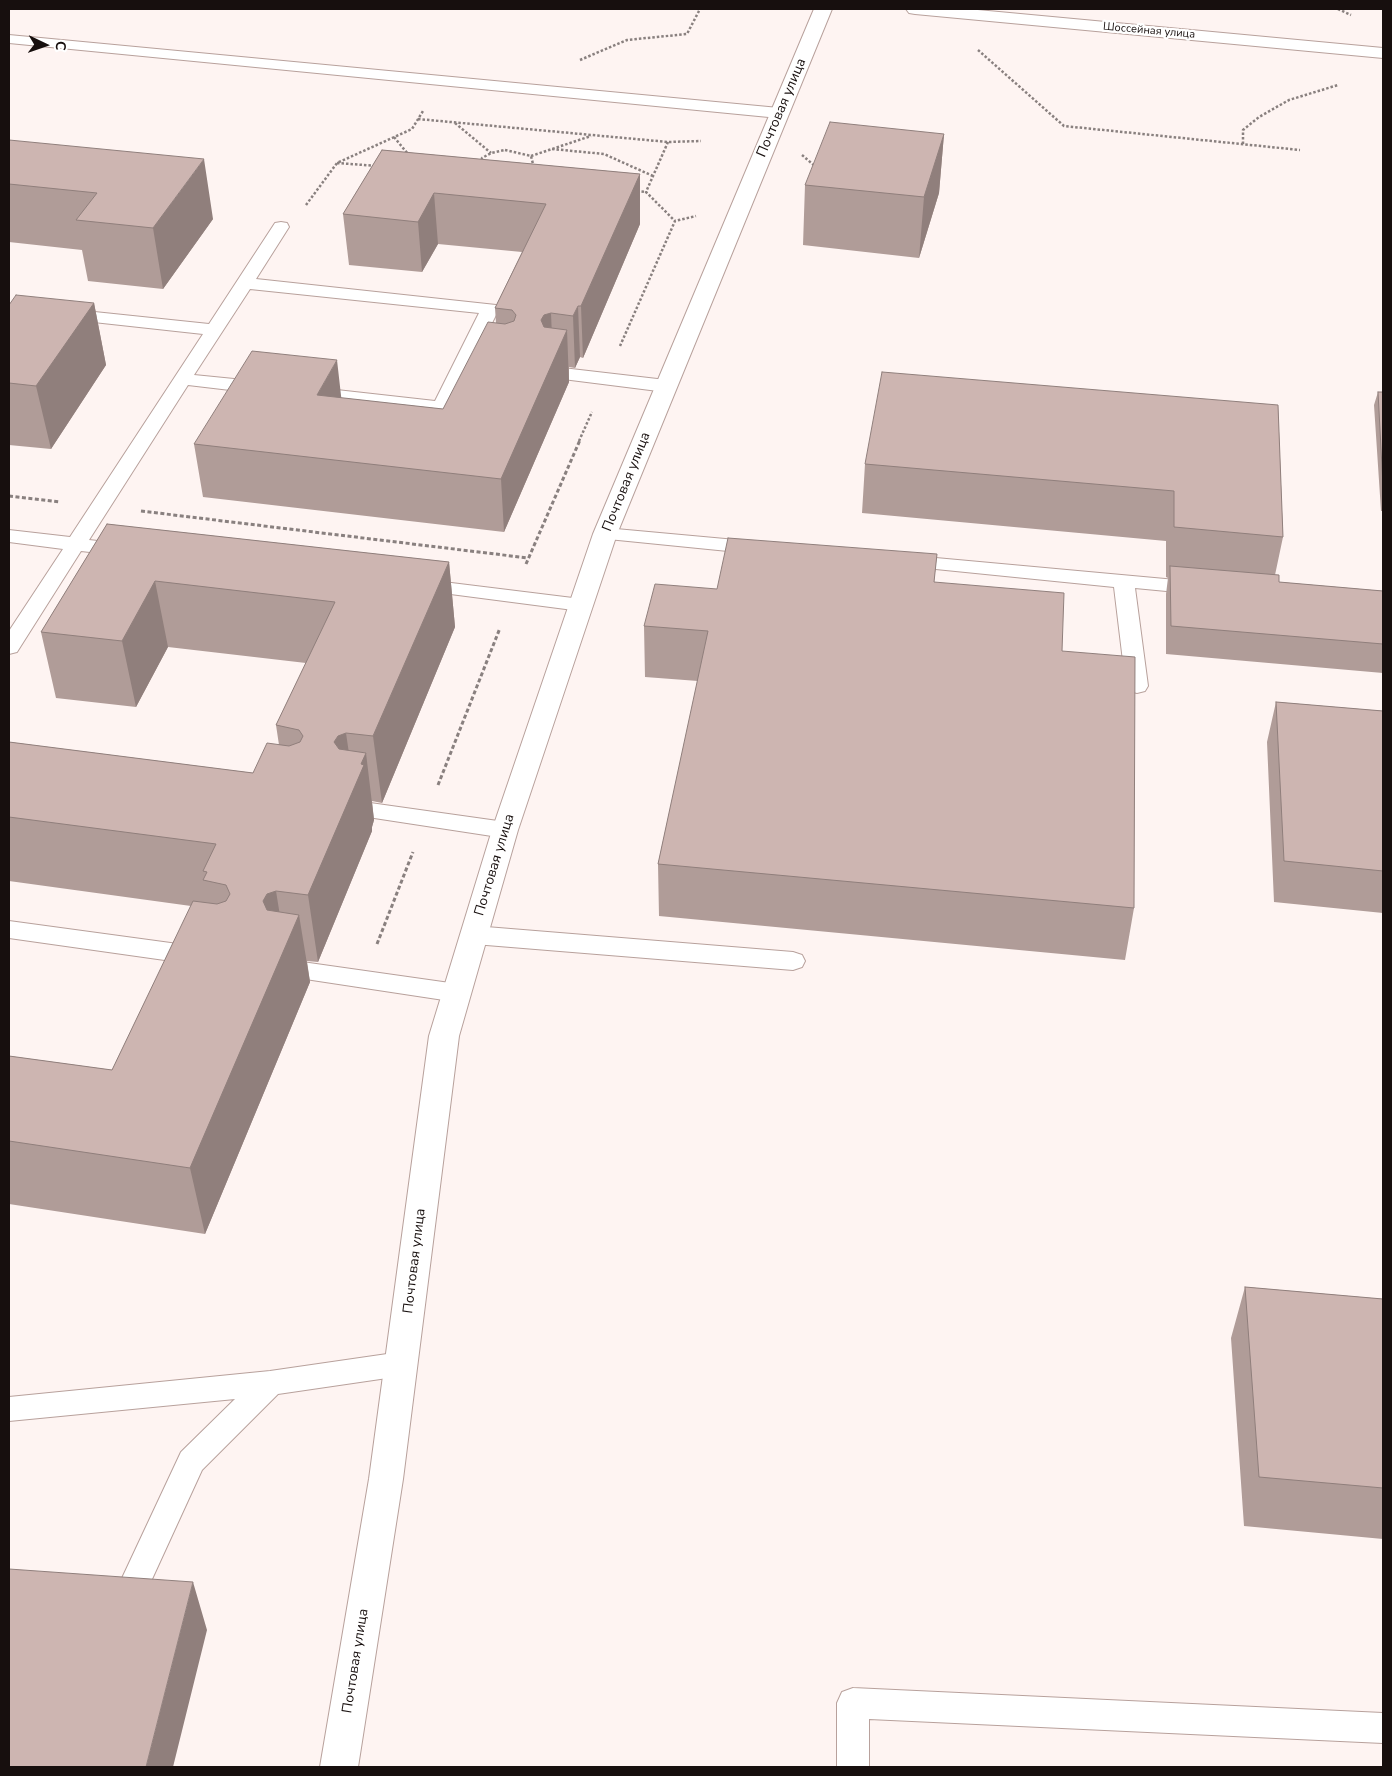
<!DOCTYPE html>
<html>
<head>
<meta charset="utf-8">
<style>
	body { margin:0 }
	#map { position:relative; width:1392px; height:1776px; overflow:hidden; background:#fef4f2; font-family:"Nunito Sans",sans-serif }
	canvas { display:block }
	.frame { position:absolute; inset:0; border:10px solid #170f0e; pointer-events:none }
	.north { position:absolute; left:20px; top:20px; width:50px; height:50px; -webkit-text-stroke:4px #fff; paint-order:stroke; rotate:93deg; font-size:14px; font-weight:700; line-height:20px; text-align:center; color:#170f0e }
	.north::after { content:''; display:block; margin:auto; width:18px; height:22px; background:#170f0e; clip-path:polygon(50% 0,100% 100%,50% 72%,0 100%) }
</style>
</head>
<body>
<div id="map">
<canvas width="1392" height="1776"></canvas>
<div class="frame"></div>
<div class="north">С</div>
</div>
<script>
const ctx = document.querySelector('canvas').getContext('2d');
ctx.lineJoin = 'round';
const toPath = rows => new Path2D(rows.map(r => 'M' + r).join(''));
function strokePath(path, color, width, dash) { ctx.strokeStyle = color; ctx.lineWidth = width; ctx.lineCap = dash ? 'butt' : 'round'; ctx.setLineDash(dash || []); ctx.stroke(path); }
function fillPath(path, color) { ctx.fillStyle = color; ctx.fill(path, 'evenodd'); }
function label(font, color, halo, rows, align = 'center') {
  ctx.font = font + ' "Nunito Sans",sans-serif'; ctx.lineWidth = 4.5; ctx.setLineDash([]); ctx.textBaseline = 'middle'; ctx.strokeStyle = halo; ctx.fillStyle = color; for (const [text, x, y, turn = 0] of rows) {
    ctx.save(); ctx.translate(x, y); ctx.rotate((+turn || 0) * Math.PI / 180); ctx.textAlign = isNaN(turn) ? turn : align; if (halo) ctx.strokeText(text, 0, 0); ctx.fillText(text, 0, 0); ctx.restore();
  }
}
const service = toPath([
	[9,35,779,108,785,110,787,113,785,116,779,118,9,43,9,35],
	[281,222,287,223,289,227,256,279,496,305,499,309,448,411,441,413,310,399,303,397,301,393,303,389,310,387,435,401,479,313,250,289,194,375,264,382,271,384,273,388,271,392,264,394,188,385,89,540,125,544,132,546,135,550,132,554,125,556,81,551,17,652,9,654,9,631,63,549,9,542,9,530,70,537,203,334,66,319,60,318,57,314,60,310,66,309,209,324,275,223,281,222],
	[554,367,666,380,673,382,675,386,673,390,666,392,547,377,545,373,547,369,554,367],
	[605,528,758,542,765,544,768,548,765,552,758,554,598,538,595,534,598,530,605,528],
	[903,555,1198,582,1205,584,1208,588,1205,592,1198,594,1135,588,1148,686,1145,691,1137,693,1129,691,1126,686,1114,587,896,565,893,561,896,557,903,555],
	[419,579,581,599,588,601,591,605,588,609,581,611,412,589,409,585,412,581,419,579],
	[356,801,505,822,513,824,517,830,513,836,505,838,348,814,345,809,348,804,356,801],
	[9,921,200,947,209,950,212,956,209,962,200,965,9,938,9,921],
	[474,926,793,952,802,955,805,961,802,967,793,970,474,944,465,941,462,935,465,929,474,926],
	[288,960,457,984,466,987,469,993,466,999,457,1002,279,975,276,969,279,963,288,960],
	[401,1352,411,1356,415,1364,411,1372,401,1376,278,1394,202,1470,142,1601,131,1605,120,1601,116,1591,181,1452,235,1399,9,1421,9,1397,270,1371,401,1352],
	[853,1688,1383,1713,1383,1743,869,1719,869,1767,837,1767,837,1703,842,1692,853,1688]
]);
const tertiary = toPath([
	[814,9,832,9,617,534,518,830,459,1036,403,1479,358,1767,320,1767,369,1479,429,1036,492,830,593,534,814,9]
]);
const secondary = toPath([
	[906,9,967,9,1383,48,1383,58,915,14,909,13,906,9]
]);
strokePath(service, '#b8a19c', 2);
strokePath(tertiary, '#b8a19c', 2);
strokePath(secondary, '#b8a19c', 2);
strokePath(toPath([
	[1338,9,1351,15],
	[978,50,1064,126,1300,150],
	[580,60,627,40,687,34,700,9],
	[418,119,668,142,701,141],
	[455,123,491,153],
	[394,137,408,154],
	[668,142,646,192,675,221],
	[1243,144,1243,130,1259,117,1289,100,1338,85],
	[552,149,604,154,653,176],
	[505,150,531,156,533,164,527,170,514,175,498,175,486,171,481,165,482,158,491,153,505,150],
	[802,155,816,167],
	[531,156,591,136],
	[337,163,377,166],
	[637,191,646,192],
	[306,205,337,163,412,129,423,111],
	[620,346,675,221,696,216],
	[579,441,592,412]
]), '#89807f', 2.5, [2.5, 2]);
strokePath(toPath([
	[9,496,60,502],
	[141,511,528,558],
	[526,564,580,440],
	[438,785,500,628],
	[377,944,413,852]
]), '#89807f', 3, [4, 2.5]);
fillPath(service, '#fff');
fillPath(tertiary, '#fff');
fillPath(secondary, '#fff');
fillPath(toPath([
	[944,134,939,193,919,258,803,245,805,185],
	[9,140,213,219,163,289,88,281,82,250,9,242],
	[382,150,640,174,640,224,583,358,580,357,575,368,569,367,569,382,504,532,203,497,194,444,342,398,443,409,496,323,495,308,522,252,438,244,422,272,349,265,343,214],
	[94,303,106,365,51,449,9,445,9,305],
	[1378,392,1383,392,1383,511,1381,511,1374,405],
	[1278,405,1283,537,1275,575,1279,582,1383,591,1383,673,1166,654,1166,594,1168,578,1166,577,1166,541,862,513,865,464],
	[107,524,449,562,455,627,382,803,372,801,374,820,372,827,372,831,318,962,307,961,310,982,205,1234,9,1204,9,1056,112,1070,191,906,9,881,9,742,253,773,279,745,276,725,306,663,168,647,136,707,56,698,41,632],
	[937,554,934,582,1062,651,1134,908,1125,960,659,916,658,864,698,681,645,677,644,626,717,589],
	[1276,702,1383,711,1383,913,1274,902,1267,742],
	[1245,1287,1383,1299,1383,1539,1244,1526,1231,1338]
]), '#b09c98');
fillPath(toPath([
	[944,134,939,193,919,258,924,197],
	[204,159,213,219,163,289,153,228],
	[640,174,640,224,583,358,581,306],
	[434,193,438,244,422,272,418,222],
	[94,303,106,365,51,449,36,386],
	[578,306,580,357,575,368,573,316],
	[551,313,553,361,567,330,569,382,504,532,501,479,541,320,544,315],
	[337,360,343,413,317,395],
	[449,562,455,627,382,803,373,736],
	[155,581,168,647,136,707,122,641],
	[346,733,354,788,361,764,366,753,374,820,372,827,372,831,318,962,308,895,334,742,338,736],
	[276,891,285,947,299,915,310,982,205,1234,190,1168,263,901,267,894],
	[193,1582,207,1630,173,1767,146,1767]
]), '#907f7c');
const building = toPath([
	[830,122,944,134,924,197,805,185,830,122],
	[9,140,204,159,153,228,76,220,97,193,9,184,9,140],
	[382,150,640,174,581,306,578,306,573,316,551,313,544,315,541,320,544,327,567,330,501,479,194,444,252,351,337,360,317,395,443,409,488,322,505,324,514,321,516,315,512,310,495,308,546,204,434,193,418,222,343,214,382,150],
	[16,295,94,303,36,386,9,383,9,305,16,295],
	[882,372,1278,405,1283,537,1174,527,1174,491,865,464,882,372],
	[1378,392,1383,392,1383,486,1378,392],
	[107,524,449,562,373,736,346,733,338,736,334,742,339,749,366,753,361,764,364,765,308,895,276,891,267,894,263,901,267,910,299,915,190,1168,9,1141,9,1056,112,1070,193,901,217,904,226,901,230,894,226,885,203,880,207,872,203,871,216,844,9,817,9,742,253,773,267,743,289,746,300,742,303,736,299,730,276,725,335,602,155,581,122,641,41,632,107,524],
	[728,538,937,554,934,582,1064,593,1062,651,1135,657,1134,908,658,864,708,631,644,626,655,584,717,589,728,538],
	[1170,566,1279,575,1279,582,1383,591,1383,644,1171,626,1170,566],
	[1276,702,1383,711,1383,871,1284,861,1276,702],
	[1245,1287,1383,1299,1383,1488,1259,1477,1245,1287],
	[9,1569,193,1582,146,1767,9,1767,9,1569]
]);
fillPath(building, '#cdb5b1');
strokePath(building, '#907f7c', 1);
label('11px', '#170f0e', '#fff', [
	["Шоссейная улица",1149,31,5]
]);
label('14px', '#170f0e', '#fff', [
	["Почтовая улица",782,108,-67],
	["Почтовая улица",627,482,-68],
	["Почтовая улица",495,865,-73],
	["Почтовая улица",415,1261,-83],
	["Почтовая улица",356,1661,-81]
]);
</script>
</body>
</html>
